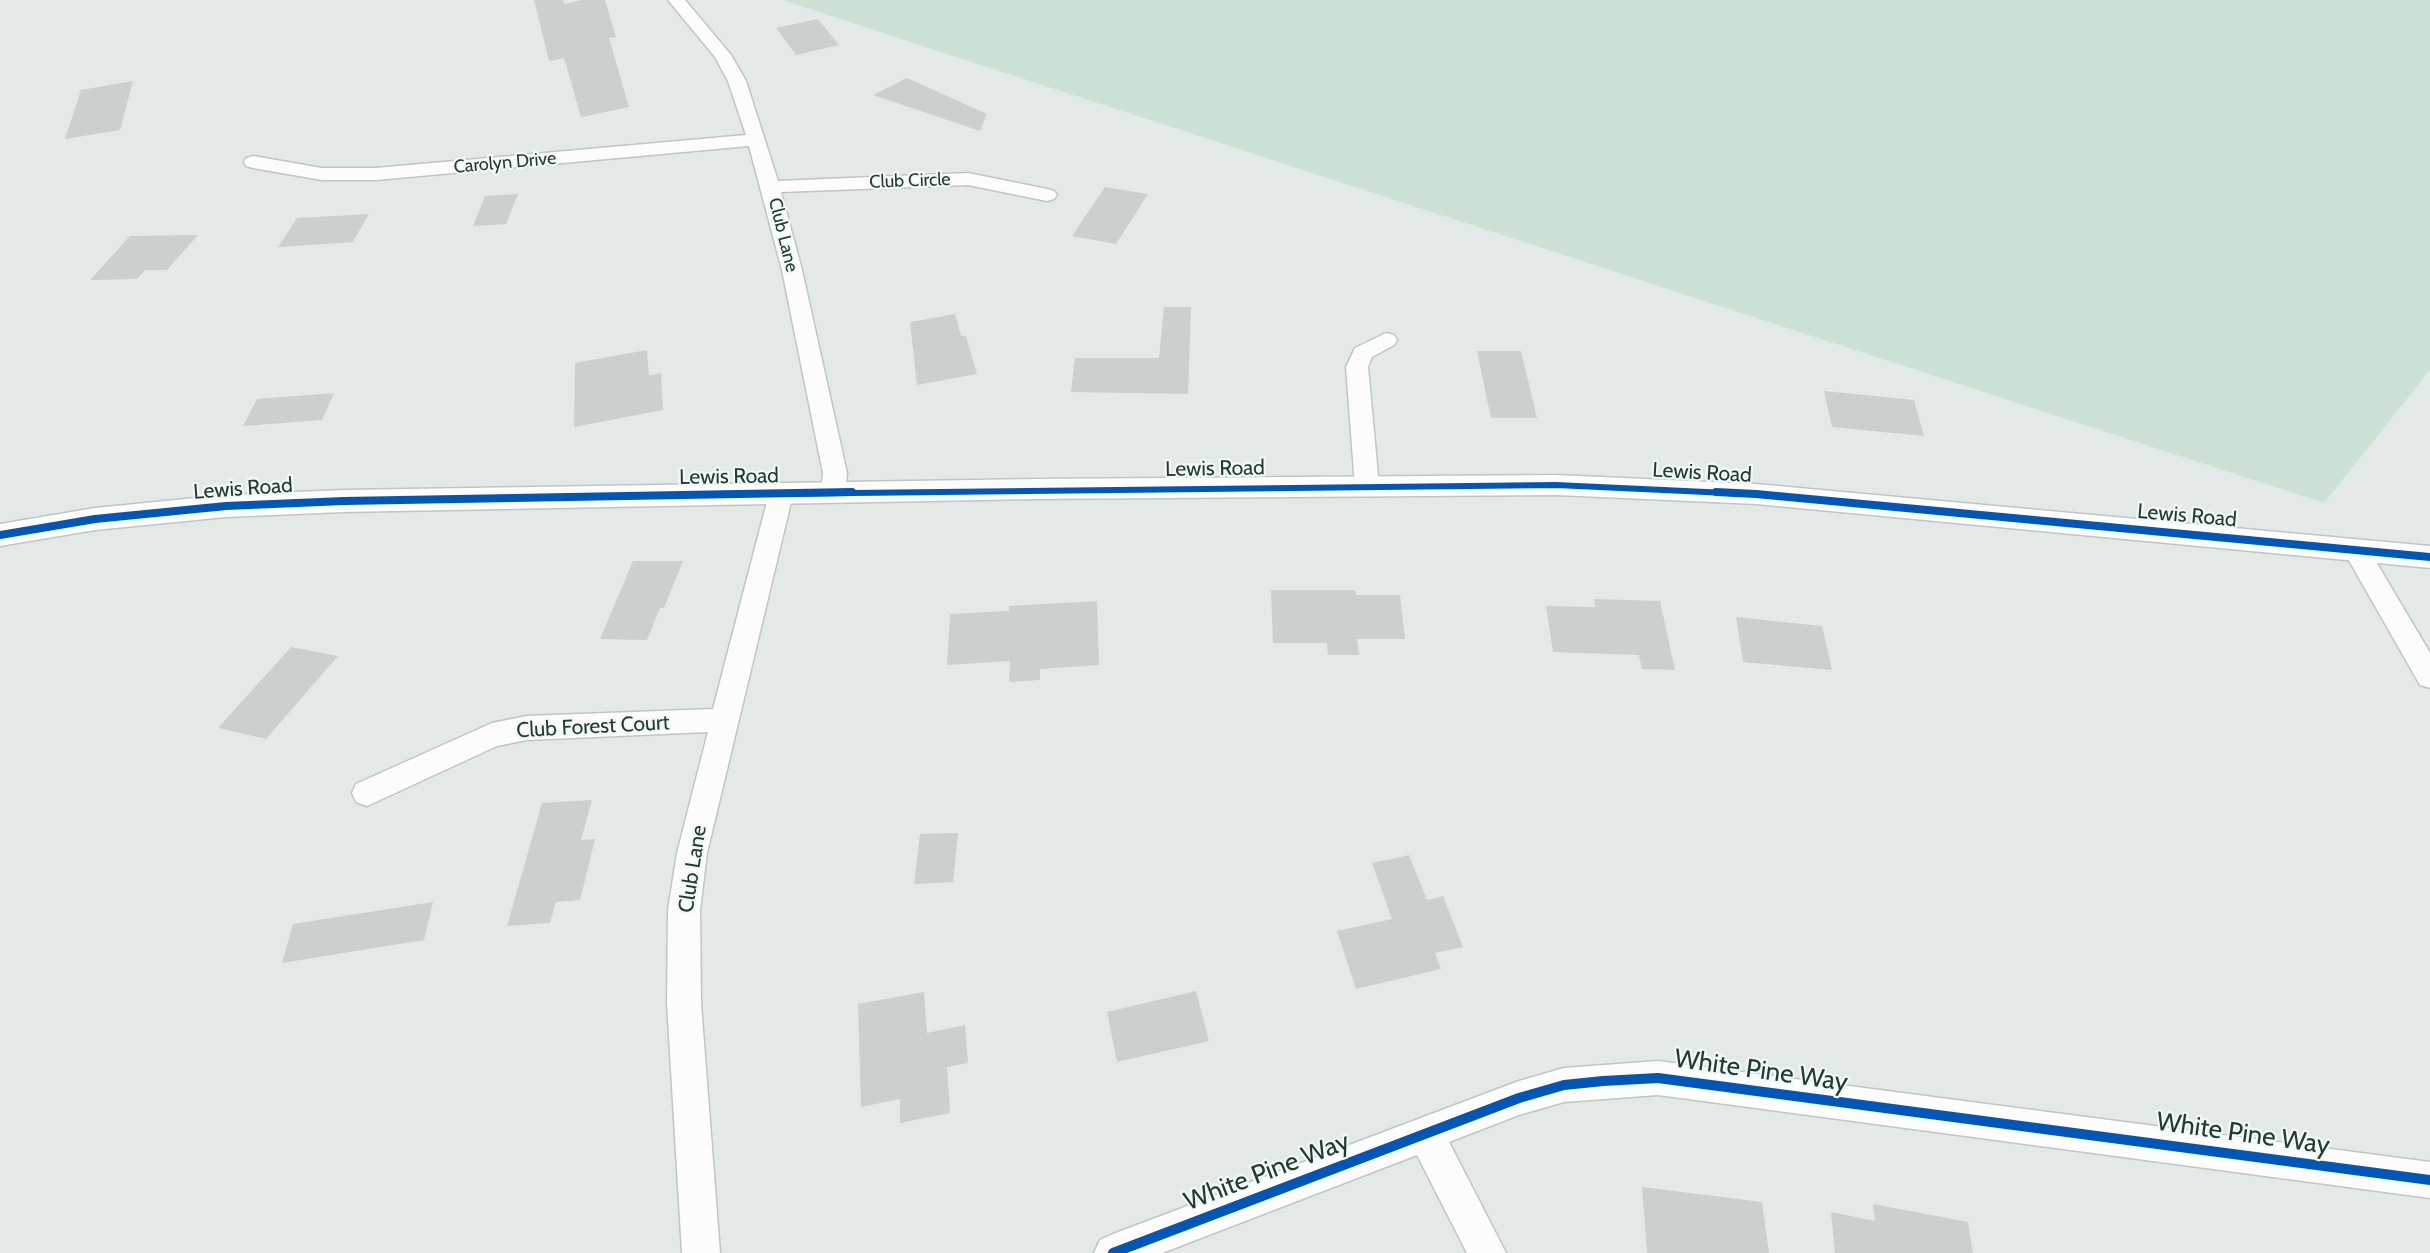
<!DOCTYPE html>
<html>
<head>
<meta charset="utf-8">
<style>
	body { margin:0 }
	canvas { display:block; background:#e3e9e6 }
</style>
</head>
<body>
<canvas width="2430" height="1253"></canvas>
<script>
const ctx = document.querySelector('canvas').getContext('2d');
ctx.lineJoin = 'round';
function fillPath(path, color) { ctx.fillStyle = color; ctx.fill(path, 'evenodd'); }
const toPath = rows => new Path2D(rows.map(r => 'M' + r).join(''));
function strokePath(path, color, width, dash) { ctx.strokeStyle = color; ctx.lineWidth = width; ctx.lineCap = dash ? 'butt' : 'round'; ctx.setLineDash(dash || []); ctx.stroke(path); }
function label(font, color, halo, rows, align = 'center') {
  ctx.font = font + ' Cabin,sans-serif'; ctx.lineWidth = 4.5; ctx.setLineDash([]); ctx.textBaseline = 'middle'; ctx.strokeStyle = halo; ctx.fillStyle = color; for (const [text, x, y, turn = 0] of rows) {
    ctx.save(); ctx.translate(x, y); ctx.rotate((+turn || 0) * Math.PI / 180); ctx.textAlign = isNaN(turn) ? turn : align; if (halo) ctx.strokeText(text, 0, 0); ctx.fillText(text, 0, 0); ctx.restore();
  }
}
fillPath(toPath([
	[782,0,2430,0,2430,370,2324,503]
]), '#cce2d4');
fillPath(toPath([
	[534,0,562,0,565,4,581,0,605,0,616,37,609,38,629,107,581,117,564,58,549,61],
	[818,19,839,45,796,55,776,28],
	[907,78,987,114,980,131,873,95],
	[133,81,120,130,65,139,81,90],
	[1105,187,1148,194,1116,244,1072,236],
	[518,194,506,224,473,226,485,196],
	[369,214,353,242,278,247,297,218],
	[198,235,167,270,145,270,137,279,90,280,130,236],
	[1164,307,1191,307,1188,394,1071,392,1075,358,1159,358],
	[955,314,961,336,966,336,977,374,917,385,910,322],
	[647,350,649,376,661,373,663,410,574,427,575,363],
	[1477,351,1521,351,1537,418,1491,418],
	[1824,391,1914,400,1924,436,1832,427],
	[334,393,322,420,243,426,257,399],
	[633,561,683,561,664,608,660,608,647,640,600,639],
	[1271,590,1355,590,1356,595,1400,595,1405,639,1357,639,1359,655,1328,655,1327,643,1273,643],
	[1594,599,1660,601,1675,670,1642,669,1639,655,1553,652,1546,606,1595,607],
	[1097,601,1099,665,1040,669,1040,680,1009,682,1010,661,947,665,950,614,1009,611,1009,606],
	[1736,617,1822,626,1832,670,1743,662],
	[291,647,338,656,266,739,218,728],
	[592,800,581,840,595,839,580,900,556,902,550,923,507,926,542,803],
	[958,833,953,882,914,884,920,834],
	[1409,855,1427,900,1443,896,1463,947,1435,953,1441,969,1356,989,1337,931,1392,919,1372,863],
	[433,902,424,940,282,963,293,924],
	[1196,991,1209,1041,1117,1062,1107,1012],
	[924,992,927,1033,965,1025,968,1063,947,1067,950,1113,900,1123,900,1099,861,1107,858,1004],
	[1642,1187,1762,1202,1769,1253,1647,1253],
	[1873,1204,1968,1222,1973,1253,1835,1253,1831,1212,1875,1221]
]), '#cad0ce');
const minor = toPath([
	[668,0,685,0,731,55,746,81,778,181,968,173,1047,189,1054,191,1057,195,1054,199,1047,201,968,185,781,192,802,270,847,473,845,493,842,499,833,501,824,499,821,493,823,473,782,270,749,146,376,180,322,180,253,168,246,166,244,162,246,158,253,156,322,168,376,168,746,135,728,81,715,57,668,0],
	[1386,333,1394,335,1397,340,1394,345,1372,357,1368,367,1379,486,1376,492,1367,494,1358,492,1355,486,1346,367,1355,348,1386,333],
	[781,485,790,488,793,494,707,853,700,910,701,1003,720,1253,682,1253,667,1003,668,910,677,853,708,732,527,740,497,746,367,806,356,802,352,793,356,784,492,723,527,716,713,709,769,494,772,488,781,485],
	[2356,541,2365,543,2430,653,2430,688,2420,685,2343,550,2347,543,2356,541],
	[1658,1061,2430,1162,2430,1198,1658,1095,1564,1102,1519,1115,1449,1142,1506,1253,1467,1253,1417,1155,1162,1253,1094,1253,1100,1240,1113,1234,1519,1081,1564,1068,1658,1061]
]);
const tertiary = toPath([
	[1556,475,1756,484,2430,546,2430,568,1756,504,1556,495,1036,499,344,512,226,517,95,530,0,546,0,524,95,508,226,495,344,490,1036,479,1556,475]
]);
strokePath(minor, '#c0c6c3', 3);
strokePath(tertiary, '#c0c6c3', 3);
fillPath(minor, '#fbfcfb');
fillPath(tertiary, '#fbfcfb');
strokePath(toPath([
	[765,494,1556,485,1749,494]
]), '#0057b8', 6);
strokePath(toPath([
	[1716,492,1756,494,2430,557],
	[0,535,95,519,226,506,344,501,852,492]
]), '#0057b8', 8);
strokePath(toPath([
	[1113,1253,1519,1098,1564,1085,1603,1081,1658,1078,2430,1180]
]), '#0057b8', 10);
label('18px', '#213b36', '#f1f8f5', [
	["Carolyn Drive",505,163,-5],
	["Club Circle",910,181,-2],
	["Club Lane",783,235,76]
]);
label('21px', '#213b36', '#f1f8f5', [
	["Lewis Road",1215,469,-1],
	["Lewis Road",1702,473,3],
	["Lewis Road",729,477,-1],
	["Lewis Road",243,489,-4],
	["Lewis Road",2187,516,5],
	["Club Forest Court",593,727,-3],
	["Club Lane",693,869,-81]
]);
label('26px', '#213b36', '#f1f8f5', [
	["White Pine Way",1761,1071,8],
	["White Pine Way",2243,1134,8],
	["White Pine Way",1267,1172,-21]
]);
</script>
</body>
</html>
